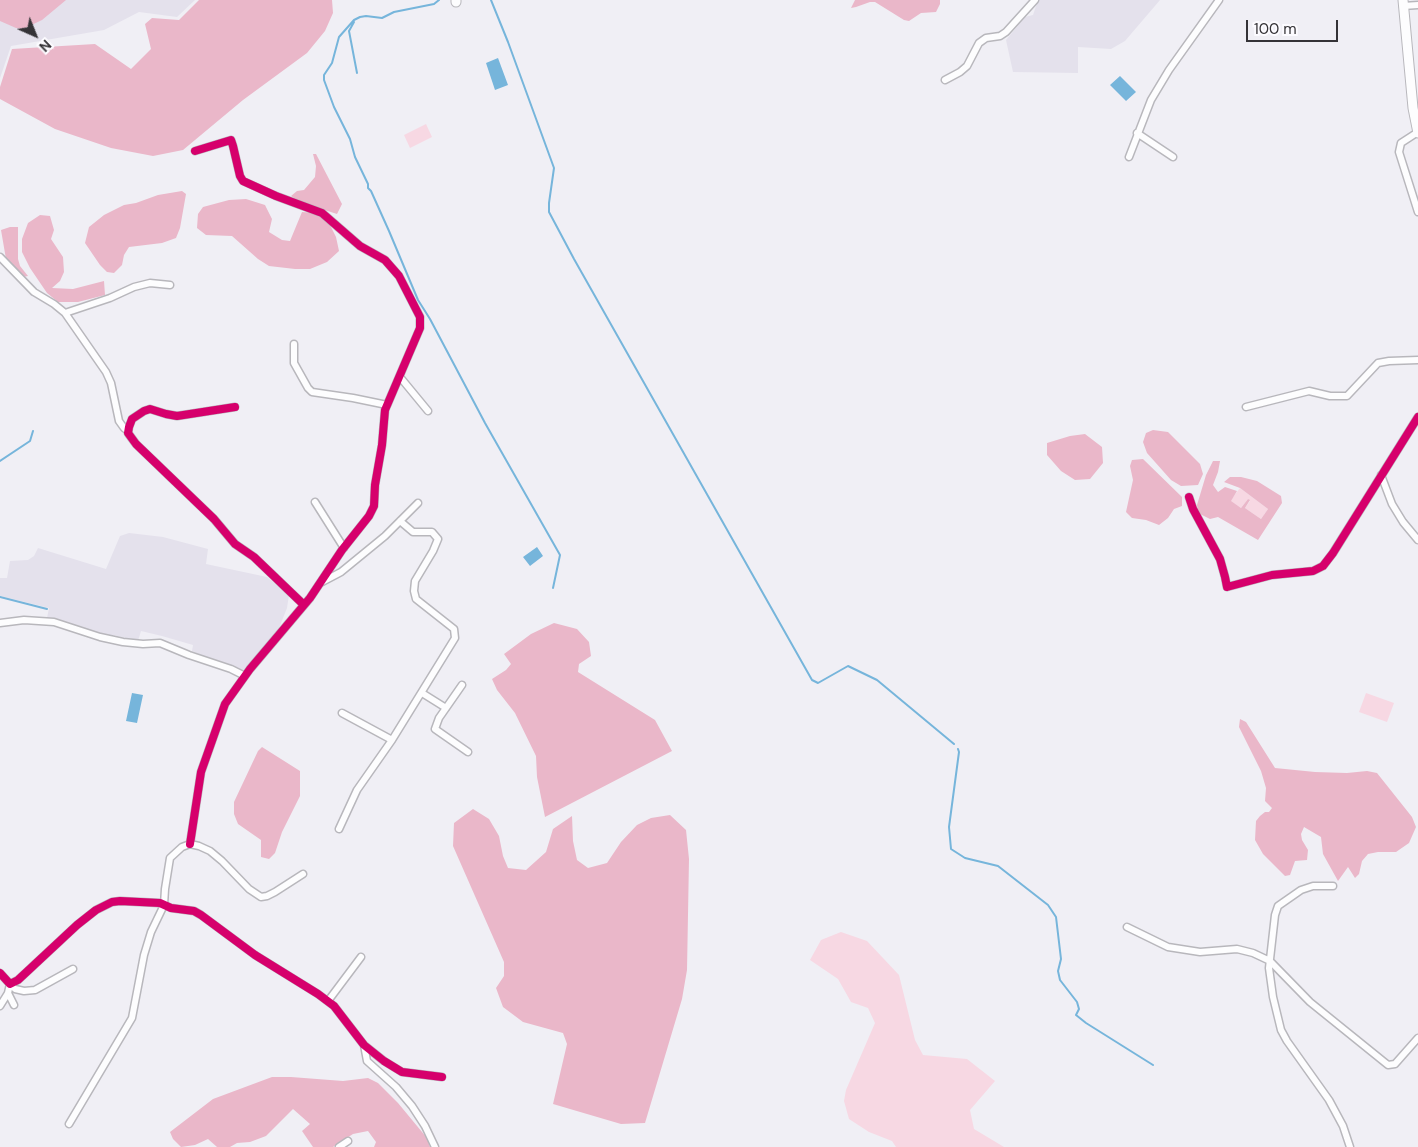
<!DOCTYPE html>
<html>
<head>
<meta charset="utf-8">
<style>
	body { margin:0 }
	#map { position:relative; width:1418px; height:1147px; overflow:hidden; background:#f0eff5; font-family:"DM Sans",sans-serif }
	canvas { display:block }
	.north { position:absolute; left:10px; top:10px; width:50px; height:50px; -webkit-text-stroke:4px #fcfbff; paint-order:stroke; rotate:136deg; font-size:14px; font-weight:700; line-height:20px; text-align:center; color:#353337 }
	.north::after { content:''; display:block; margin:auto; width:18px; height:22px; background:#353337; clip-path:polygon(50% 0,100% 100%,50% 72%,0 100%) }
	.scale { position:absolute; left:1246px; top:20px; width:92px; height:22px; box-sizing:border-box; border:2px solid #353337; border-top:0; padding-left:6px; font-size:15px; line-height:18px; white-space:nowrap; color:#353337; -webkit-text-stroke:4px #fcfbff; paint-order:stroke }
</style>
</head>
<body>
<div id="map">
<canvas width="1418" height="1147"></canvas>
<div class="north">N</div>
<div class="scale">100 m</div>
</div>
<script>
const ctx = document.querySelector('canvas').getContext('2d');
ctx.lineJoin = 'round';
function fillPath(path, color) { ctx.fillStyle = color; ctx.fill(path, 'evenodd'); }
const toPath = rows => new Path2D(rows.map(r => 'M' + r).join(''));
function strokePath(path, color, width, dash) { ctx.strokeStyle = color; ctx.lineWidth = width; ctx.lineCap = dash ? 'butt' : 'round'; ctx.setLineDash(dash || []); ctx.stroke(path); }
fillPath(toPath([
	[0,0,195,0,177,17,139,12,104,30,11,46,0,78],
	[1038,0,1160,0,1125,41,1111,49,1078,47,1078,73,1013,72,1006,40,1025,17,1033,15],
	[129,533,163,537,208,549,206,564,267,577,289,595,287,608,279,628,249,666,241,672,192,651,193,645,162,636,141,631,138,641,113,635,110,636,80,628,47,618,49,608,0,596,0,578,7,578,10,561,28,560,34,556,38,548,106,569,120,536]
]), '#e4e1ec');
fillPath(toPath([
	[426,124,432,137,410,148,404,135],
	[1240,488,1268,509,1261,519,1245,508,1250,501,1248,499,1241,508,1230,501],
	[1366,693,1394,703,1387,722,1359,712],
	[841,932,867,941,899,975,915,1040,923,1055,967,1059,995,1081,970,1110,974,1129,1004,1147,896,1147,892,1141,869,1132,849,1119,844,1101,846,1090,875,1023,868,1008,851,1002,838,979,810,960,821,940]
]), '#f7d8e3');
fillPath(toPath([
	[0,0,66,0,42,20,23,29,16,28,0,21],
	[199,0,332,0,333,13,325,31,307,53,243,100,183,150,153,156,111,148,55,129,0,99,0,87,12,49,95,44,131,69,151,49,145,24,152,18,179,20],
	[855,0,940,0,940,4,936,12,921,13,909,21,904,20,875,2,870,2,856,7,851,8],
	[313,154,316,154,342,204,337,214,300,202,291,196,297,191,304,190,315,177,316,166],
	[182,191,186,194,180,228,176,238,162,243,129,247,124,255,122,265,114,273,107,272,100,265,85,243,89,227,104,215,124,205,136,203,158,195],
	[246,199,265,205,272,219,269,232,282,240,290,241,302,212,316,213,326,217,336,237,339,251,327,262,310,269,295,269,269,266,258,259,232,236,206,235,197,228,198,214,203,207,229,200],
	[40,215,50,216,54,230,51,239,63,257,64,272,60,281,52,288,73,289,104,281,105,295,78,302,58,302,47,293,30,268,22,252,22,239,28,223],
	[10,227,18,227,18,259,20,266,28,276,23,277,6,259,1,230],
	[1153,430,1168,432,1200,464,1203,474,1198,485,1181,486,1171,480,1147,453,1143,442,1146,433],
	[1085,434,1102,447,1103,463,1090,479,1075,480,1061,471,1047,455,1047,443,1070,436],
	[1143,459,1182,497,1182,506,1174,509,1168,518,1159,525,1146,520,1132,518,1126,512,1133,480,1130,466,1132,460],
	[1213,461,1220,461,1218,472,1213,485,1218,492,1225,487,1237,491,1231,501,1241,508,1248,499,1250,500,1245,508,1261,519,1268,509,1240,488,1224,482,1230,477,1241,477,1257,481,1281,496,1282,503,1258,540,1218,517,1210,519,1198,513,1197,505,1206,475],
	[554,623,577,629,589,642,591,656,579,664,578,672,655,720,672,751,545,817,537,777,536,756,515,713,497,690,492,679,506,670,511,664,504,654,531,634],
	[1240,719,1246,722,1275,768,1315,772,1347,773,1367,771,1377,773,1412,817,1416,827,1409,843,1396,852,1378,852,1368,854,1362,861,1359,874,1355,878,1348,867,1338,881,1323,854,1321,837,1304,827,1301,834,1302,840,1308,850,1307,860,1295,861,1290,875,1285,876,1263,854,1255,840,1256,821,1260,816,1265,812,1269,812,1272,808,1265,801,1266,788,1261,771,1239,727],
	[262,747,300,771,300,796,282,832,275,853,269,859,261,857,261,840,238,824,234,814,234,802,258,751],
	[473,809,489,819,499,836,503,856,508,868,526,870,546,852,553,829,572,816,573,841,577,860,588,868,607,863,621,842,637,825,651,818,670,815,686,830,689,859,687,970,682,999,645,1123,621,1124,553,1104,567,1044,563,1033,523,1022,503,1007,496,988,504,976,504,962,453,846,454,823],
	[272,1077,291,1077,343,1081,368,1078,378,1083,398,1103,427,1138,430,1147,374,1147,376,1142,368,1131,353,1134,333,1147,313,1147,302,1131,310,1124,293,1109,266,1136,250,1142,237,1143,230,1147,217,1147,208,1139,195,1145,181,1147,173,1139,170,1132,213,1099]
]), '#eab7c9');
fillPath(toPath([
	[498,58,508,85,495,90,486,63],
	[1120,76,1136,92,1126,101,1110,85],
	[537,547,543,556,530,566,523,557],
	[132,693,143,695,137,723,126,721]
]), '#76b5db');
strokePath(toPath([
	[439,0,434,4,394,12,382,18,366,16,360,17,354,20,339,37,332,63,324,75,324,80,334,107,350,139,355,157,368,184,368,188,371,191,389,231,418,300,430,319,485,423,560,555,553,588],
	[491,0,508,42,554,168,549,203,549,212,574,259,812,680,818,683,848,666,877,680,954,744],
	[354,22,349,31,357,73],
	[0,461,30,441,33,431],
	[0,597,47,609],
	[958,749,959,752,949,827,951,849,965,858,998,866,1048,905,1056,917,1061,959,1058,971,1060,980,1077,1002,1079,1009,1076,1015,1086,1023,1153,1065]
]), '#76b5db', 2);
const street = toPath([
	[1403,6,1418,5],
	[945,80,960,72,967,66,979,43,986,38,1000,36,1006,32,1035,0],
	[1418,132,1401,143,1399,152,1418,212],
	[1137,133,1173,157],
	[1129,157,1151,100,1169,70,1219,0],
	[0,257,34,292,54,304,65,313,106,372,111,383,119,421,124,428,128,431],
	[65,313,110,298,134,287,150,283,170,285],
	[294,344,294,363,308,388,312,392,353,398,387,405],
	[400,377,428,411],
	[235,407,177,416,166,414,150,409,144,411,132,419,129,427,128,433,136,444,214,519,235,544,254,557,304,605],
	[1246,407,1309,391,1330,396,1347,396,1378,363,1389,361,1418,360],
	[1381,475,1392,504,1403,522,1418,540],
	[1189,497,1193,509,1220,559,1225,577,1227,587,1272,575,1313,571,1323,566,1333,553,1418,417],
	[315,502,344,548],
	[322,582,341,572,385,536,418,503],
	[0,623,24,620,54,622,100,637,123,642,143,644,160,643,189,655,231,669,245,676],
	[462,685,439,718,435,729,468,752],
	[422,693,446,708],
	[342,713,392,740],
	[339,829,357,790,392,740,455,638,454,629,416,599,414,591,415,581,433,551,438,539,432,532,413,532,400,521],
	[190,844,201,772,225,704,250,669,310,598,342,550,369,516,374,506,375,485,382,445,385,410,420,328,420,317,399,276,385,260,360,246,322,213,276,196,243,181,240,176,233,146,231,140,195,151],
	[1333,886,1313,886,1301,890,1278,906,1275,915,1269,968,1273,997,1281,1030,1287,1041,1329,1100,1343,1126,1350,1147],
	[1127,927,1168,947,1200,952,1237,949,1253,953,1270,961,1310,1002,1388,1065,1395,1064,1418,1038],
	[0,973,10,984,18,980,77,925,96,910,112,902,120,901,160,903,171,908,194,911,201,915,255,955,318,994,334,1006,364,1045,384,1061,402,1072,442,1077],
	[10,984,15,989,24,991,35,990,73,969],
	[8,993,14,1005],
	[328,1001,361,957],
	[0,1006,8,993,10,984],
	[364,1045,367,1061,396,1087,412,1106,425,1126,435,1147],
	[69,1124,132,1018,144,955,151,932,164,905,165,889,170,858,182,847,190,844,199,846,210,851,222,861,249,889,261,897,267,896,275,892,303,874],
	[339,1147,348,1141]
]);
const secondary = toPath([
	[456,0,456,2],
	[1403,0,1413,108,1418,133]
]);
strokePath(street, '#b8b7bc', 9);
strokePath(secondary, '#b8b7bc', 11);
strokePath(street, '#fdfdfe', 6);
strokePath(secondary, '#fdfdfe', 9);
strokePath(toPath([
	[235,407,177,416,166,414,150,409,144,411,132,419,129,427,128,433,136,444,214,519,235,544,254,557,304,605],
	[1189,497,1193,509,1220,559,1225,577,1227,587,1272,575,1313,571,1323,566,1333,553,1418,417],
	[190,844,201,772,225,704,250,669,310,598,342,550,369,516,374,506,375,485,382,445,385,410,420,328,420,317,399,276,385,260,360,246,322,213,276,196,243,181,240,176,233,146,231,140,195,151],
	[0,973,10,984,18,980,77,925,96,910,112,902,120,901,160,903,171,908,194,911,201,915,255,955,318,994,334,1006,364,1045,384,1061,402,1072,442,1077]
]), '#d6006c', 8);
</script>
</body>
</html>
